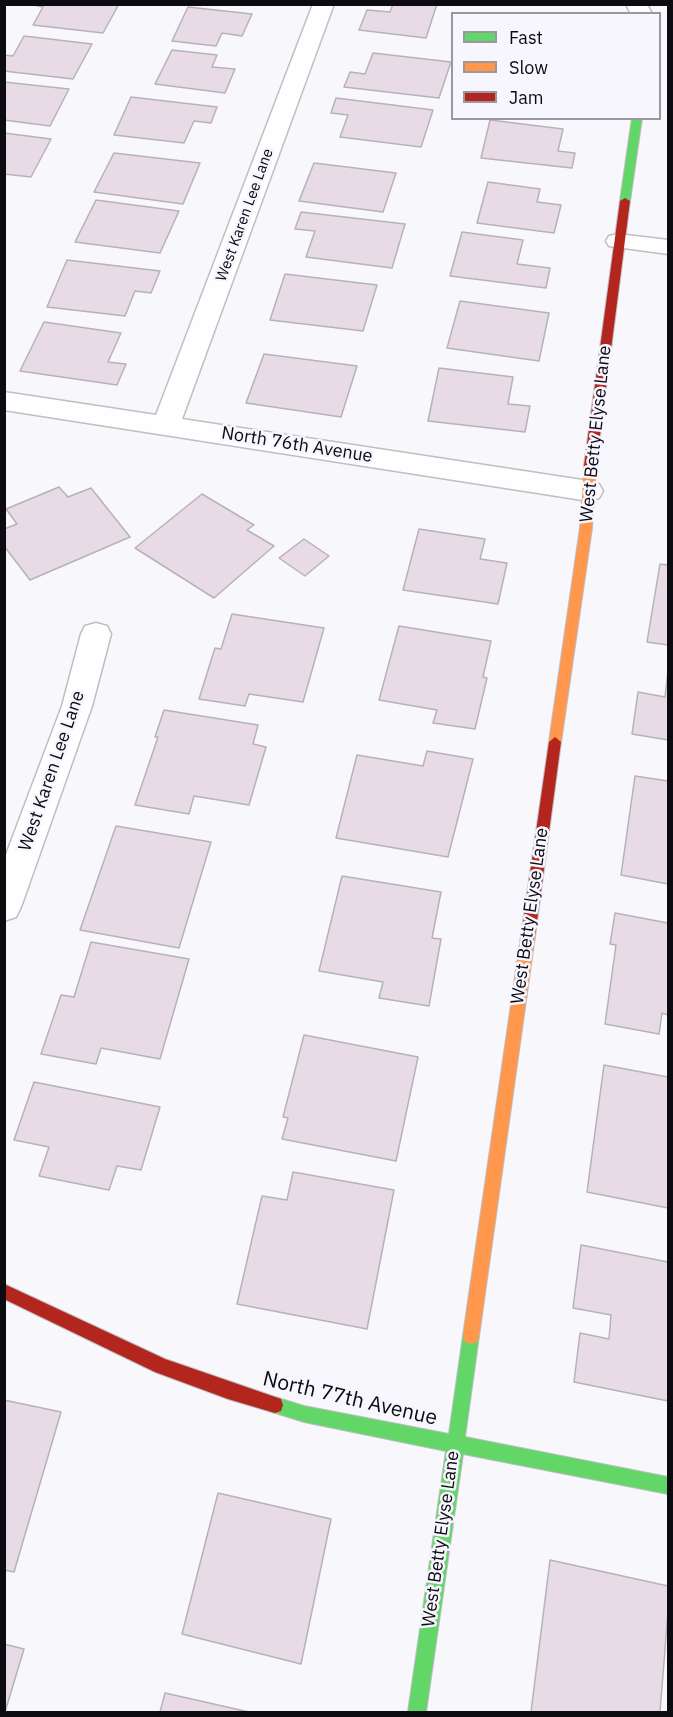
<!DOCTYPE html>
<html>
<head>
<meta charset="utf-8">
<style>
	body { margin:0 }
	#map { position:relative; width:673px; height:1717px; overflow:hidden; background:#f8f7fc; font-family:"IBM Plex Sans",sans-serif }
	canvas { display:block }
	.frame { position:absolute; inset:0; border:6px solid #0c0b10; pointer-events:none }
	.legend { position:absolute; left:451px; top:12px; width:210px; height:108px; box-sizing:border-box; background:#f7f5fe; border:2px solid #99979f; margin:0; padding:8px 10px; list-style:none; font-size:18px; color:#0c0b10 }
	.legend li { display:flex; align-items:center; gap:12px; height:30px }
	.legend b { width:30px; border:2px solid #99979f }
</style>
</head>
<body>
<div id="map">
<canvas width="673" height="1717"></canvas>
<div class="frame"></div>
<ul class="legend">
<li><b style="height:8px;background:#63d668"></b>Fast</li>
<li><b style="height:8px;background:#ff974d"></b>Slow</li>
<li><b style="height:8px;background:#b3261e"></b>Jam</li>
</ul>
</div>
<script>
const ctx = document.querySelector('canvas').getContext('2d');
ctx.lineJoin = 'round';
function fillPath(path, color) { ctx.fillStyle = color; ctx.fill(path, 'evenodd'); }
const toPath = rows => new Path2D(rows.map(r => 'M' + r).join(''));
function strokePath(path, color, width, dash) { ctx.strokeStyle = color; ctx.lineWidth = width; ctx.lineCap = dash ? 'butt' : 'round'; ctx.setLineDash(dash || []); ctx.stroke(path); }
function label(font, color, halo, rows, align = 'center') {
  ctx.font = font + ' "IBM Plex Sans",sans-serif'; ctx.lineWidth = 5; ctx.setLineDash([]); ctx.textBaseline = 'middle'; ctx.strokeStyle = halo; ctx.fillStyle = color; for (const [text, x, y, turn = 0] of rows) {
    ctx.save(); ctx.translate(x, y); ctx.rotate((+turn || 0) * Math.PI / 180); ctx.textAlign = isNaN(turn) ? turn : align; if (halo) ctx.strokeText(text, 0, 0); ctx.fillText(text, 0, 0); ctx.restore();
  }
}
const building = toPath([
	[29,4,119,4,103,33,33,25,43,7,29,4],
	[393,4,437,4,426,38,359,30,367,10,390,12,393,4],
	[188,7,252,14,242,36,222,33,216,46,172,41,188,7],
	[24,36,92,44,73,79,4,71,4,55,13,56,24,36],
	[172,50,217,55,212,67,235,69,225,93,155,84,172,50],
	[373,53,451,62,439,98,344,87,350,72,365,74,373,53],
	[4,82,69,89,50,126,4,120,4,82],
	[131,97,217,107,211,123,194,121,184,143,114,135,131,97],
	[336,98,433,110,421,147,340,137,348,115,331,113,336,98],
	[490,120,563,129,558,151,575,153,572,168,481,158,490,120],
	[4,133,51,139,31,177,4,174,4,133],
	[114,153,200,163,183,204,94,192,114,153],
	[314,163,396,173,383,212,299,201,314,163],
	[488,182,540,189,537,202,561,205,554,233,477,223,488,182],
	[96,200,179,211,160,253,75,242,96,200],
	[301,212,405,224,392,268,306,257,315,231,295,229,301,212],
	[462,232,523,240,517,264,550,268,546,288,450,276,462,232],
	[67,260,160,271,151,293,135,291,125,316,47,307,67,260],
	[285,274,377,285,363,331,270,320,285,274],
	[460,301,549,313,539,361,447,348,460,301],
	[44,322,121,333,108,362,126,364,117,385,20,371,44,322],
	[264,354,357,366,341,417,246,403,264,354],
	[439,368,513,377,508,404,530,406,525,432,428,421,439,368],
	[59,487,68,497,91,488,130,537,30,580,4,546,4,529,17,524,6,509,59,487],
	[202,494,254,525,247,530,274,546,214,598,135,548,202,494],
	[419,529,485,539,480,559,507,563,498,604,403,590,419,529],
	[304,539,329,556,305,576,279,558,304,539],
	[660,564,668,565,668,645,647,642,660,564],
	[232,614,324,628,303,702,249,694,245,706,199,699,215,648,221,649,232,614],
	[399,626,491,641,483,677,487,678,475,729,433,723,437,710,379,700,399,626],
	[668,671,668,740,632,734,638,692,665,697,668,671],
	[164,710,258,725,253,744,266,747,249,805,194,796,189,814,135,805,158,737,155,737,164,710],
	[427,751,473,759,448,857,336,838,357,755,423,766,427,751],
	[635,776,668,781,668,884,621,875,635,776],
	[116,826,211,842,179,948,80,930,116,826],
	[342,876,441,892,432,938,441,939,429,1006,379,998,383,982,319,971,342,876],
	[615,913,668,923,668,1015,662,1013,659,1034,605,1024,616,945,610,944,615,913],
	[91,942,189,959,160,1059,101,1048,96,1064,41,1054,61,995,74,997,91,942],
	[304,1035,418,1057,396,1161,282,1139,288,1118,283,1117,304,1035],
	[604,1065,668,1077,668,1208,587,1192,604,1065],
	[34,1082,160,1107,141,1170,117,1166,109,1190,39,1176,49,1147,14,1140,34,1082],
	[293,1172,394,1190,367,1329,237,1304,262,1196,287,1200,293,1172],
	[581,1245,668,1262,668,1401,574,1382,580,1333,609,1339,611,1315,573,1308,581,1245],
	[4,1400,61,1412,14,1572,4,1570,4,1400],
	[218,1493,331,1519,301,1664,182,1634,218,1493],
	[550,1560,668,1586,668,1612,660,1712,531,1712,550,1560],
	[4,1644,24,1649,5,1712,4,1712,4,1644],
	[165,1693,249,1712,160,1712,165,1693]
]);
fillPath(building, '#e8dbe5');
strokePath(building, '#b6b3b7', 1.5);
const street = toPath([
	[313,4,334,4,182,419,589,481,599,484,603,491,599,498,589,501,4,410,4,392,156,415,313,4],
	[626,4,647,4,652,14,631,14,626,4],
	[618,234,668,240,668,254,609,246,606,241,609,236,618,234],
	[96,623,107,626,111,634,92,706,21,907,16,917,4,921,4,860,62,706,81,634,85,626,96,623]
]);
const fast = toPath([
	[632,118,642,118,630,201,625,204,620,201,632,118],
	[471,1328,477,1330,479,1336,465,1437,668,1477,668,1494,463,1454,426,1712,408,1712,446,1451,304,1422,269,1411,267,1405,269,1399,275,1397,304,1406,449,1434,463,1336,465,1330,471,1328]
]);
const slow = toPath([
	[590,462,596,466,592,528,561,742,555,747,549,742,580,528,584,466,590,462],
	[528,930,533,932,535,936,479,1336,477,1342,471,1344,465,1342,463,1336,521,936,523,932,528,930]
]);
const jam = toPath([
	[625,198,630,201,596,466,590,470,584,466,620,201,625,198],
	[555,737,561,742,535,936,533,940,528,942,523,940,521,936,549,742,555,737],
	[4,1284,165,1359,281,1399,283,1405,281,1411,275,1413,228,1399,155,1372,4,1299,4,1284]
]);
strokePath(street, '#bfbec3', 3);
strokePath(fast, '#bfbec3', 2);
strokePath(slow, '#bfbec3', 2);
strokePath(jam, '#bfbec3', 2);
fillPath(street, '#fefeff');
fillPath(fast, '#63d668');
fillPath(slow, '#ff974d');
fillPath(jam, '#b3261e');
label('15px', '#0c0b10', '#f7f5fe', [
	["West Karen Lee Lane",245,215,-70]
]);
label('18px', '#0c0b10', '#f7f5fe', [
	["West Betty Elyse Lane",596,434,-84],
	["North 76th Avenue",297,445,9],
	["West Karen Lee Lane",52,771,-71],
	["West Betty Elyse Lane",530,916,-82],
	["West Betty Elyse Lane",441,1539,-82]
]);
label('21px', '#0c0b10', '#f7f5fe', [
	["North 77th Avenue",350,1399,13]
]);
</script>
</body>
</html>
